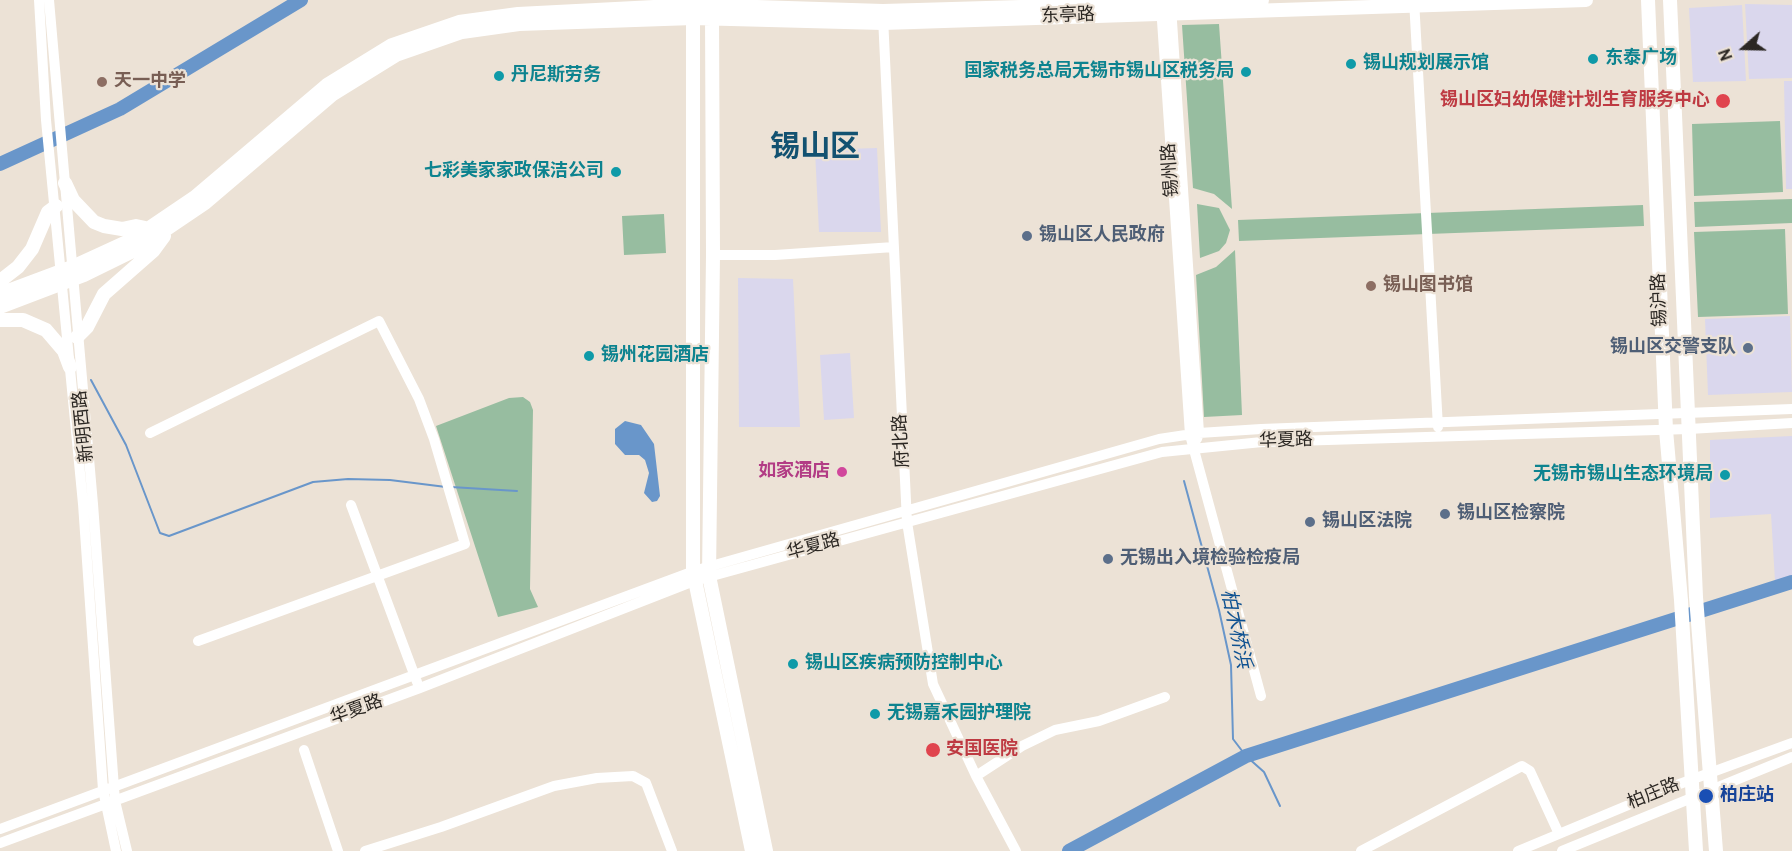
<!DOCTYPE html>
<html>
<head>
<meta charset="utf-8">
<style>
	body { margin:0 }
	#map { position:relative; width:1792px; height:851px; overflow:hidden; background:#ece2d6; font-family:Overpass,sans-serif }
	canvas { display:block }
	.north { position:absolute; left:1714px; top:18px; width:60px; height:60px; -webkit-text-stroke:4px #ece2d6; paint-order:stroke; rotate:250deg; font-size:16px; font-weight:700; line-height:24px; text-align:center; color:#2b2723 }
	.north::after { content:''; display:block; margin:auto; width:21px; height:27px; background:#2b2723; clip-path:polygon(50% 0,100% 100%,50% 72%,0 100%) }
</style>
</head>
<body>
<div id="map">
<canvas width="1792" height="851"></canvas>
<div class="north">N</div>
</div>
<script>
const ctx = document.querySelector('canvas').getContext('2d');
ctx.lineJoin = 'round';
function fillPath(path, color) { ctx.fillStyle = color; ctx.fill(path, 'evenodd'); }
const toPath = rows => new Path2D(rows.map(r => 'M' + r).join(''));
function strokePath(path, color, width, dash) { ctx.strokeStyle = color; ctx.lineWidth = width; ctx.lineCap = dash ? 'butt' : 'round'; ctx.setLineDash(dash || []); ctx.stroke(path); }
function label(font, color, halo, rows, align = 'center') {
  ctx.font = font + ' Overpass,"Noto Sans SC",sans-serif'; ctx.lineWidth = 4.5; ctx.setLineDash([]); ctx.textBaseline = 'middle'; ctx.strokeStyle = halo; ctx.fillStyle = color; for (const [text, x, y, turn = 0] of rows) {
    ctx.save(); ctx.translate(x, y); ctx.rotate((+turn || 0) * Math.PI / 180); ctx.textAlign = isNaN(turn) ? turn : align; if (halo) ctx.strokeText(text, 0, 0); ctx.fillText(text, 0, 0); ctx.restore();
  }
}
fillPath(toPath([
	[1745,4,1792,5,1792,78,1749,79],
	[1742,5,1746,81,1693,82,1689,8],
	[1784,81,1792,81,1792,189,1786,189],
	[877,148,881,232,819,232,815,150],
	[738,278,793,279,800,427,739,427],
	[1790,316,1792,392,1708,395,1705,319],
	[850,353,854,418,824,420,820,355],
	[1792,436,1792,576,1775,581,1771,514,1710,518,1710,440]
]), '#dad7ed');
fillPath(toPath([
	[1219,24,1232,209,1214,194,1193,188,1182,25],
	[1780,121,1783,192,1694,196,1692,124],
	[1792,199,1792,223,1695,227,1694,202],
	[1197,204,1219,208,1230,230,1226,243,1219,251,1200,258],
	[1643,205,1644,226,1239,241,1238,220],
	[664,214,666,253,624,255,622,216],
	[1785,229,1788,314,1698,317,1694,232],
	[1235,250,1242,415,1204,417,1196,275,1216,267],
	[523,397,530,402,533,410,530,589,538,607,498,617,436,426,509,398]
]), '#97bda0');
fillPath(toPath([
	[625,421,641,425,654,444,660,496,657,501,652,502,644,493,649,473,645,460,639,455,625,455,615,444,615,429]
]), '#6996ca');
strokePath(toPath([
	[91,380,126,445,160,533,169,536,313,482,348,479,390,480,446,487],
	[1184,481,1219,610,1231,665,1233,739,1246,756,1264,772,1280,806],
	[451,487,517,491]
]), '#6996ca', 2);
strokePath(toPath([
	[0,164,120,109,301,0],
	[1069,851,1246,756,1792,582]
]), '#6996ca', 14);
strokePath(toPath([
	[39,0,46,120,83,504,103,790,116,851],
	[49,0,93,504,115,801,127,851],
	[1414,0,1438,427],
	[1161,6,1190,435,1261,696],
	[1171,6,1199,433,1197,439],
	[883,17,907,522,933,684,976,776,1016,851],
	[713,255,775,255,894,247],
	[150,433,379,321,419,399,434,439,465,544,198,641],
	[351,505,417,682],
	[304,750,338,851],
	[976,776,1022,746,1055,730,1099,721,1165,697],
	[0,829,697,570,1159,439,1199,433,1261,429,1792,409],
	[0,843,420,688,694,581,1162,452,1262,442,1689,429,1792,423],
	[365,851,441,827,554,786,597,778,633,776,646,783,672,851],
	[1361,851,1522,766,1530,771,1559,834],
	[1518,851,1674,786,1792,743],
	[1562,851,1792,757]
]), '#fff', 10);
strokePath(toPath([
	[1648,0,1666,430,1681,600,1696,851],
	[1670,0,1696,597,1716,851],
	[693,11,693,571,752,851],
	[712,13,713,255,709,576,766,851],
	[65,183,73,200,94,222,104,226,122,229,136,226,150,229],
	[0,281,18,267,32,249,48,212,56,206],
	[0,294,72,267,133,239,195,197,327,85,392,45,459,22,518,14,693,5,883,11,1262,0],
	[0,307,84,275,137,249,205,203,333,94,396,55,462,32,519,24,693,18,883,23,1586,0],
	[0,320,23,320,46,330,64,351,70,367],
	[77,337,87,327,104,294,153,251,164,236]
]), '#fff', 14);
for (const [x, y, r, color] of [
	[1593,59,6,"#0f9aa8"],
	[1351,64,6,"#0f9aa8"],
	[1246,72,6,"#0f9aa8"],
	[499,76,6,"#0f9aa8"],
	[102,82,6,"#8d6e63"],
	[1723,101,8,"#e0444e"],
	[616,172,6,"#0f9aa8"],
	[1027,236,6,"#5c6f8a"],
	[1371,286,6,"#8d6e63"],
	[1748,348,6,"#5c6f8a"],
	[589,356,6,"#0f9aa8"],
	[842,472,6,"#d1479c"],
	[1725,475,6,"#0f9aa8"],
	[1445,514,6,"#5c6f8a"],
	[1310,522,6,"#5c6f8a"],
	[1108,559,6,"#5c6f8a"],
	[793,664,6,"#0f9aa8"],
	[875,714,6,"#0f9aa8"],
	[933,750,8,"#e0444e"],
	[1706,796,8,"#1a4fb4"]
]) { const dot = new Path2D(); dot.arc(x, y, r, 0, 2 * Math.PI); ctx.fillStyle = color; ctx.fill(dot); strokePath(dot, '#ece2d6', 2); }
label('18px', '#2b2723', '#ece2d6', [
	["东亭路",1068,17,-2],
	["锡州路",1172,170,-94],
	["锡沪路",1661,300,-92],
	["新明西路",85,426,-96],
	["府北路",903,441,-93],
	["华夏路",1286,442,-2],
	["华夏路",814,548,-15],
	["华夏路",357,711,-20],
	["柏庄路",1654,795,-22]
]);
label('bold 18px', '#0d838f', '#ece2d6', [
	["东泰广场",1605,59],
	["锡山规划展示馆",1363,64],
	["国家税务总局无锡市锡山区税务局",1234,72,"right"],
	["丹尼斯劳务",511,76],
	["七彩美家家政保洁公司",604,172,"right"],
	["锡州花园酒店",601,356],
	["无锡市锡山生态环境局",1713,475,"right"],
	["锡山区疾病预防控制中心",805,664],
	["无锡嘉禾园护理院",887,714]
], 'left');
label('bold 18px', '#785e54', '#ece2d6', [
	["天一中学",114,82],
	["锡山图书馆",1383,286]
], 'left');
label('bold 18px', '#be3a42', '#ece2d6', [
	["锡山区妇幼保健计划生育服务中心",1710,101],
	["安国医院",946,750,"left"]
], 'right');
label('bold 18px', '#4e5e75', '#ece2d6', [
	["锡山区人民政府",1039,236],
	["锡山区交警支队",1736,348,"right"],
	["锡山区检察院",1457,514],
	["锡山区法院",1322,522],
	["无锡出入境检验检疫局",1120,559]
], 'left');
label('bold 18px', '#b23c85', '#ece2d6', [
	["如家酒店",830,472]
], 'right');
label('bold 18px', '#164399', '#ece2d6', [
	["柏庄站",1720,796]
], 'left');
label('italic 20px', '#0e5191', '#ece2d6', [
	["柏木桥浜",1234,629,78]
]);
label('bold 30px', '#135271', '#ece2d6', [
	["锡山区",815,150]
]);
</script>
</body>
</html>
